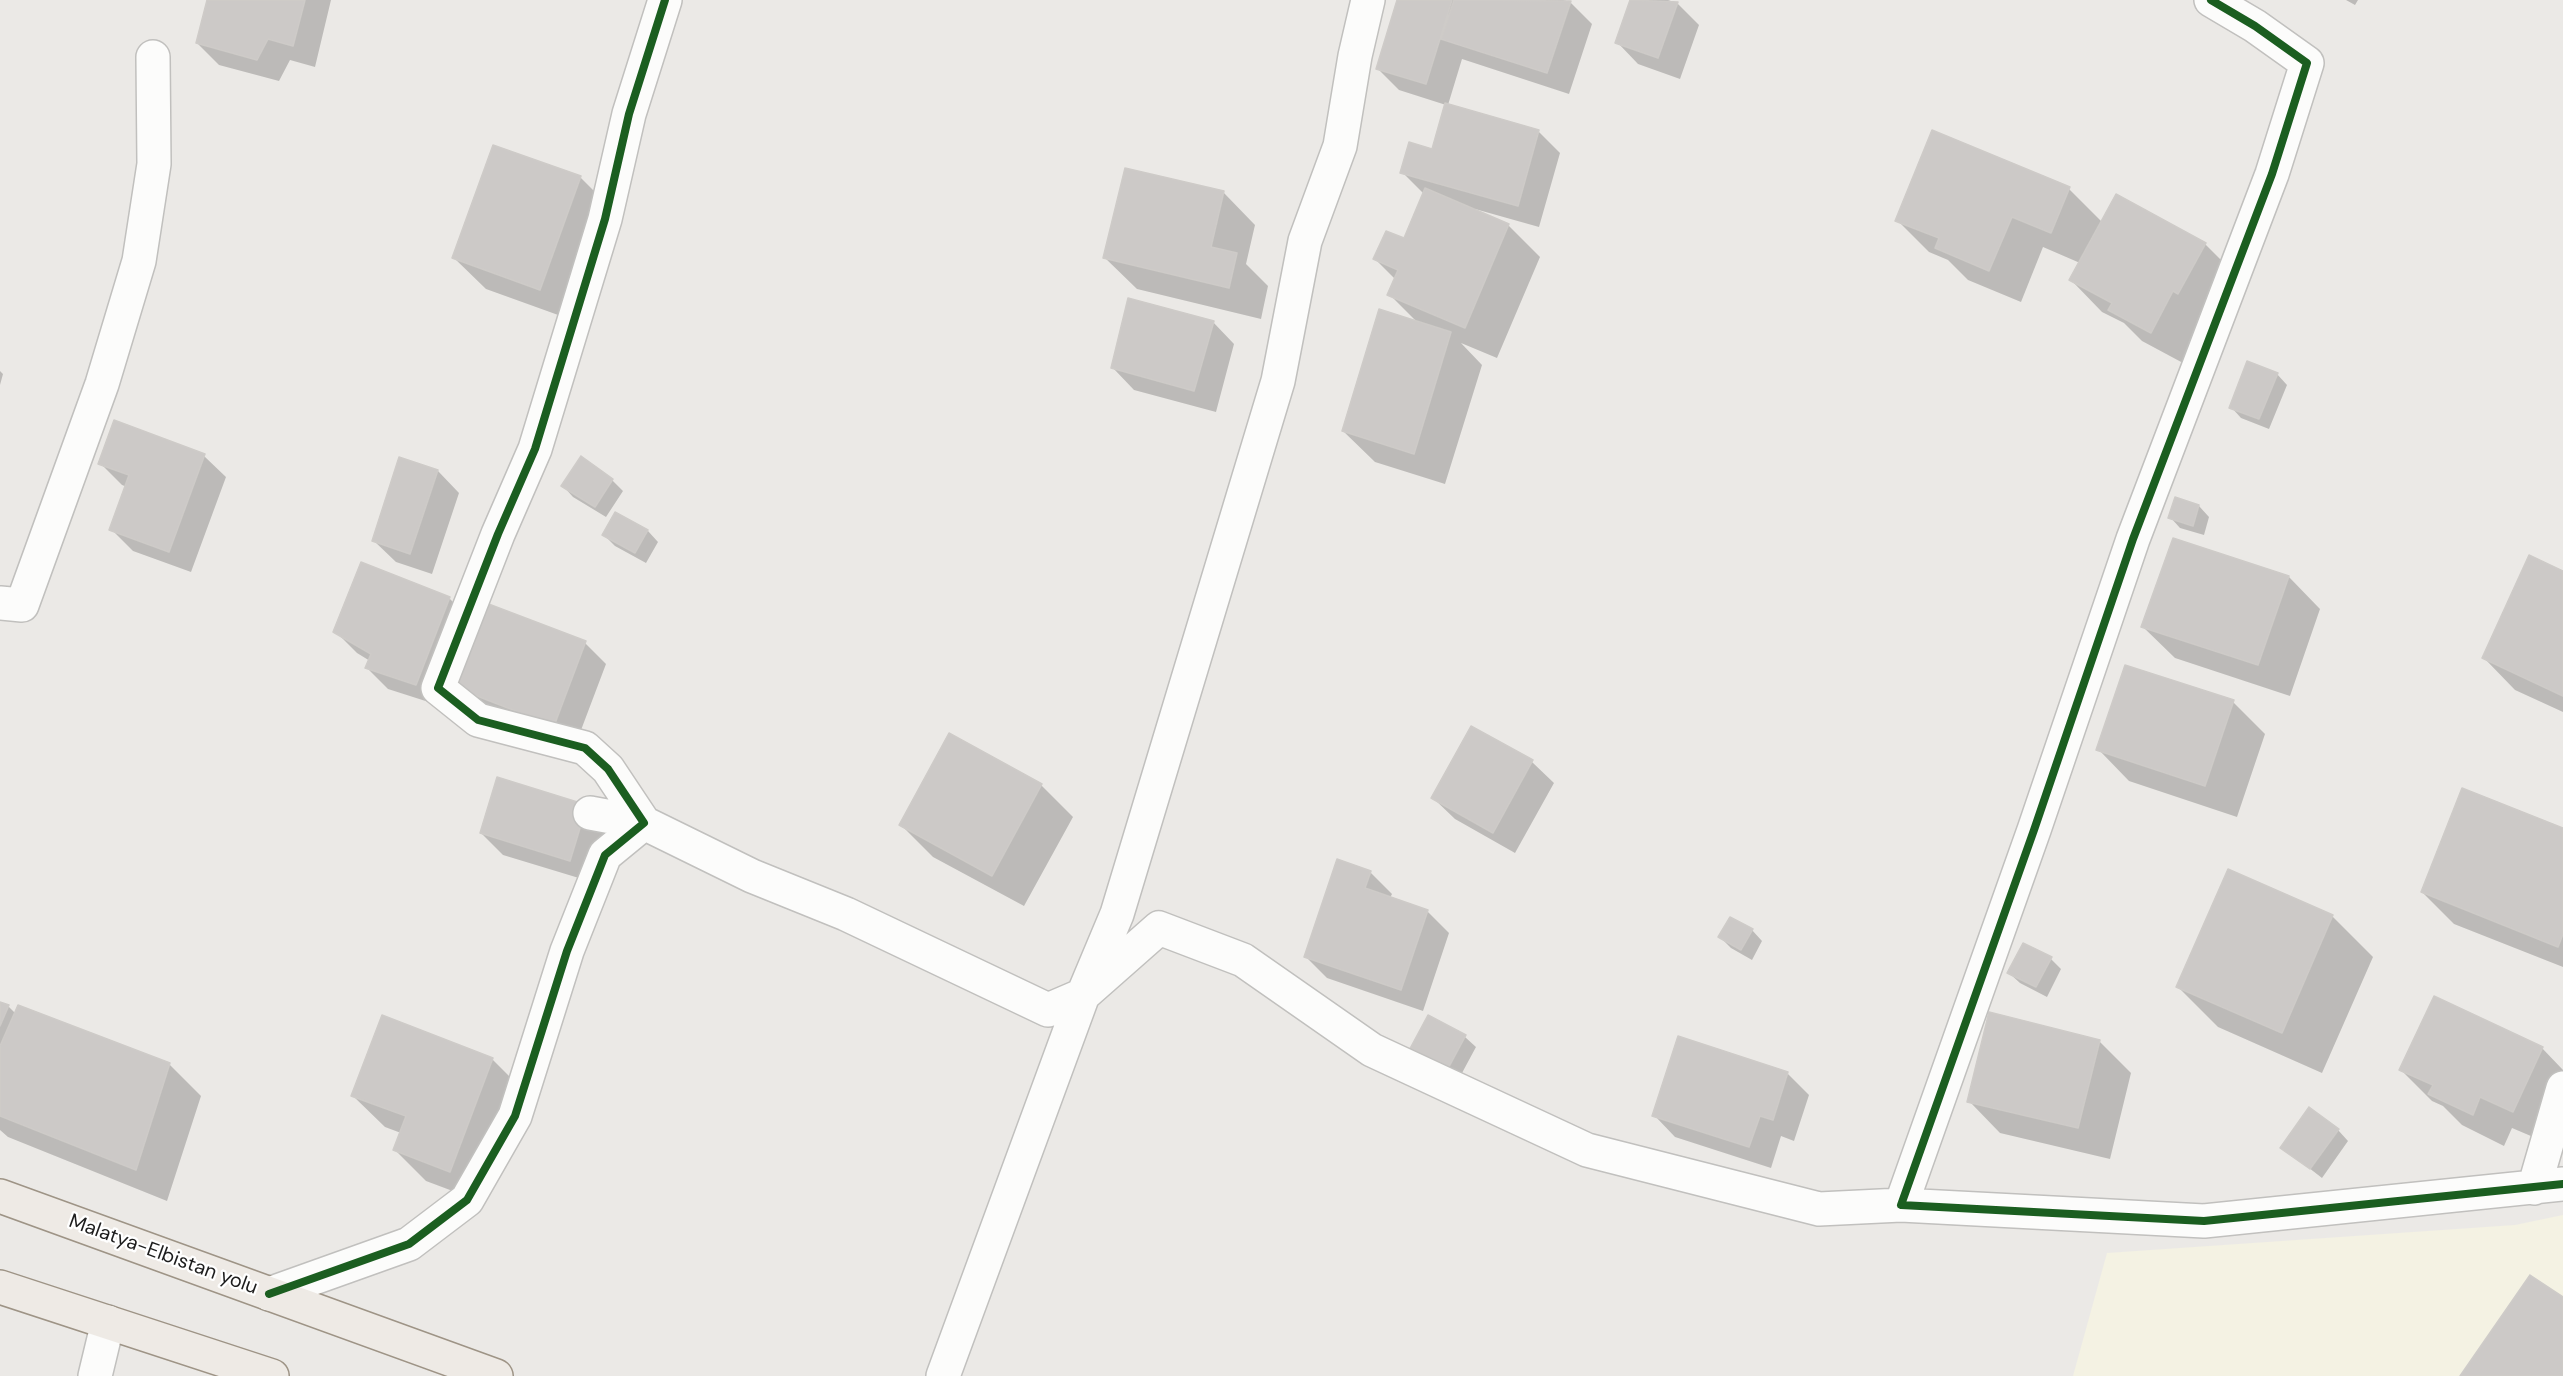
<!DOCTYPE html>
<html>
<head>
<meta charset="utf-8">
<style>
	body { margin:0 }
	canvas { display:block; background:#ebe9e6 }
</style>
</head>
<body>
<canvas width="2563" height="1376"></canvas>
<script>
const ctx = document.querySelector('canvas').getContext('2d');
ctx.lineJoin = 'round';
function fillPath(path, color) { ctx.fillStyle = color; ctx.fill(path, 'evenodd'); }
const toPath = rows => new Path2D(rows.map(r => 'M' + r).join(''));
function strokePath(path, color, width, dash) { ctx.strokeStyle = color; ctx.lineWidth = width; ctx.lineCap = dash ? 'butt' : 'round'; ctx.setLineDash(dash || []); ctx.stroke(path); }
function label(font, color, halo, rows, align = 'center') {
  ctx.font = font + ' "DM Sans",sans-serif'; ctx.lineWidth = 4.5; ctx.setLineDash([]); ctx.textBaseline = 'middle'; ctx.strokeStyle = halo; ctx.fillStyle = color; for (const [text, x, y, turn = 0] of rows) {
    ctx.save(); ctx.translate(x, y); ctx.rotate((+turn || 0) * Math.PI / 180); ctx.textAlign = isNaN(turn) ? turn : align; if (halo) ctx.strokeText(text, 0, 0); ctx.fillText(text, 0, 0); ctx.restore();
  }
}
fillPath(toPath([
	[2563,1215,2563,1376,2073,1376,2107,1253,2515,1225]
]), '#f4f2e3');
fillPath(toPath([
	[208,0,331,0,315,67,290,60,279,81,219,65,197,43],
	[1398,0,1563,0,1570,2,1592,24,1569,94,1462,59,1448,105,1538,131,1560,153,1539,227,1475,209,1474,211,1508,225,1540,257,1497,358,1461,343,1482,365,1445,484,1375,462,1343,431,1417,322,1389,294,1395,279,1375,259,1405,240,1424,194,1402,172,1433,150,1446,105,1399,90,1378,69],
	[1631,0,1668,0,1677,3,1699,25,1680,79,1638,64,1617,42],
	[2346,0,2358,0,2355,5],
	[1126,170,1224,193,1255,225,1246,264,1268,286,1261,319,1137,289,1105,258],
	[580,177,612,209,572,320,486,289,454,258],
	[2069,189,2102,222,2205,244,2237,276,2183,363,2142,341,2124,323,2102,312,2071,280,2080,263,2043,247,2021,302,1968,280,1948,260,1929,252,1897,220],
	[1213,322,1234,344,1216,412,1134,390,1113,368],
	[0,371,3,374,0,385],
	[2277,374,2287,385,2269,429,2241,418,2231,407],
	[204,456,226,477,191,572,133,551,111,529,127,487,122,485,100,463],
	[438,471,459,493,432,574,396,562,374,541],
	[612,480,623,491,606,517,573,497,563,486],
	[2199,506,2209,517,2204,535,2180,528,2170,517],
	[616,514,648,531,658,542,646,563,615,546,604,535],
	[362,564,450,599,471,620,438,705,388,689,367,668,370,661,357,653,335,631],
	[2563,573,2563,712,2515,690,2484,658],
	[2289,577,2320,609,2290,696,2175,658,2143,627],
	[585,643,606,664,575,746,478,709,456,687],
	[2233,702,2265,734,2237,817,2129,781,2098,749],
	[1532,762,1554,783,1515,853,1455,819,1433,798],
	[498,779,608,828,592,882,503,855,481,833],
	[1041,785,1073,817,1024,906,933,857,901,825],
	[2563,830,2563,967,2454,924,2422,892],
	[2228,871,2333,917,2373,957,2322,1073,2218,1027,2178,987],
	[1370,872,1392,894,1390,898,1427,911,1449,933,1423,1011,1327,978,1305,956],
	[1752,930,1762,941,1752,960,1731,948,1720,937],
	[2051,959,2061,969,2047,997,2020,983,2009,973],
	[0,1003,8,1006,16,1014,169,1064,201,1096,167,1201,8,1137,0,1130],
	[1429,1017,1465,1037,1476,1047,1455,1086],
	[2099,1041,2131,1073,2110,1159,2000,1133,1969,1101],
	[2542,1048,2563,1070,2563,1103,2545,1142,2512,1128,2504,1146,2462,1125,2443,1106,2432,1101,2401,1070],
	[492,1059,524,1091,482,1202,426,1181,394,1149,401,1133,385,1127,353,1096],
	[1787,1073,1809,1095,1794,1141,1781,1136,1771,1168,1675,1137,1654,1115],
	[2338,1130,2348,1141,2322,1178,2282,1147]
]), '#0003');
const building = toPath([
	[207,0,305,0,293,46,268,39,257,60,196,43,207,0],
	[1397,0,1452,0,1426,84,1376,69,1397,0],
	[1454,0,1571,1,1547,73,1441,39,1454,0],
	[1630,0,1678,2,1658,58,1615,43,1630,0],
	[1445,103,1539,130,1518,206,1400,173,1409,142,1432,149,1445,103],
	[1932,130,2070,187,2051,233,2012,217,1989,271,1935,248,1939,238,1895,221,1932,130],
	[493,145,581,176,540,290,452,258,493,145],
	[1125,168,1224,191,1211,247,1237,253,1229,288,1103,258,1125,168],
	[1425,188,1509,224,1465,328,1387,295,1398,270,1373,259,1386,231,1404,238,1425,188],
	[2116,194,2206,243,2178,294,2173,291,2151,333,2108,310,2112,303,2069,280,2116,194],
	[1128,298,1214,321,1194,391,1111,368,1128,298],
	[1379,309,1451,332,1414,454,1342,431,1379,309],
	[2247,361,2278,373,2259,419,2229,408,2247,361],
	[114,420,205,454,169,552,109,530,129,475,98,464,114,420],
	[581,456,613,479,595,507,561,486,581,456],
	[399,457,438,470,410,554,372,541,399,457],
	[2175,497,2199,505,2193,526,2168,518,2175,497],
	[615,512,648,530,635,553,602,535,615,512],
	[2173,538,2289,576,2258,665,2141,627,2173,538],
	[2529,555,2563,571,2563,696,2482,658,2529,555],
	[361,562,450,597,416,685,365,668,371,654,333,632,361,562],
	[486,603,586,641,554,726,454,687,486,603],
	[2125,665,2234,700,2205,786,2096,750,2125,665],
	[1471,726,1533,760,1493,833,1431,798,1471,726],
	[949,733,1042,784,992,876,899,825,949,733],
	[497,777,587,805,570,861,480,833,497,777],
	[2462,788,2563,828,2563,934,2558,947,2421,892,2462,788],
	[1337,859,1371,871,1365,888,1428,910,1401,990,1304,957,1337,859],
	[2228,869,2333,915,2282,1033,2176,987,2228,869],
	[1730,917,1753,929,1741,950,1718,937,1730,917],
	[2023,943,2052,957,2036,987,2007,973,2023,943],
	[2434,996,2543,1047,2513,1112,2480,1097,2473,1115,2428,1094,2433,1085,2399,1070,2434,996],
	[0,1002,9,1005,0,1026,0,1002],
	[18,1005,170,1063,136,1170,0,1116,0,1046,18,1005],
	[1989,1012,2100,1040,2078,1128,1967,1102,1989,1012],
	[382,1015,493,1058,450,1172,393,1150,406,1116,351,1096,382,1015],
	[1428,1015,1466,1035,1444,1076,1406,1056,1428,1015],
	[1678,1036,1788,1072,1773,1120,1760,1116,1749,1147,1652,1116,1678,1036],
	[2309,1107,2339,1129,2310,1169,2280,1148,2309,1107],
	[2530,1275,2563,1297,2563,1376,2460,1376,2530,1275]
]);
fillPath(building, '#ccc9c7');
strokePath(building, '#cecbc8', 1.5);
const street = toPath([
	[2211,0,2255,26,2307,63,2272,174,2133,539,2034,830,1901,1205,2204,1221,2563,1184],
	[0,603,22,605,102,384,139,261,154,164,153,57],
	[590,813,644,823,752,876,846,914,1048,1010,1083,995,1159,928,1243,960,1372,1050,1587,1150,1819,1209,1901,1205],
	[2534,1188,2563,1088],
	[269,1294,409,1244,467,1200,515,1116,567,951,605,855,644,823,608,769,585,748,478,720,438,688,498,534,535,449,605,219,629,114,665,0],
	[95,1376,108,1322],
	[943,1376,1083,995,1117,914,1278,381,1305,241,1340,146,1355,56,1368,0]
]);
const primary = toPath([
	[0,1196,496,1376],
	[0,1287,272,1376]
]);
strokePath(street, '#c1c0be', 36);
strokePath(primary, '#9e9486', 36);
strokePath(street, '#fcfcfb', 33);
strokePath(primary, '#eeeae5', 33);
strokePath(toPath([
	[2211,0,2255,26,2307,63,2272,174,2133,539,2034,830,1901,1205,2204,1221,2563,1184],
	[269,1294,409,1244,467,1200,515,1116,567,951,605,855,644,823,608,769,585,748,478,720,438,688,498,534,535,449,605,219,629,114,665,0]
]), '#1b5e20', 8);
label('20px', '#1d1d1d', '#fff', [
	["Malatya-Elbistan yolu",163,1255,20]
]);
</script>
</body>
</html>
